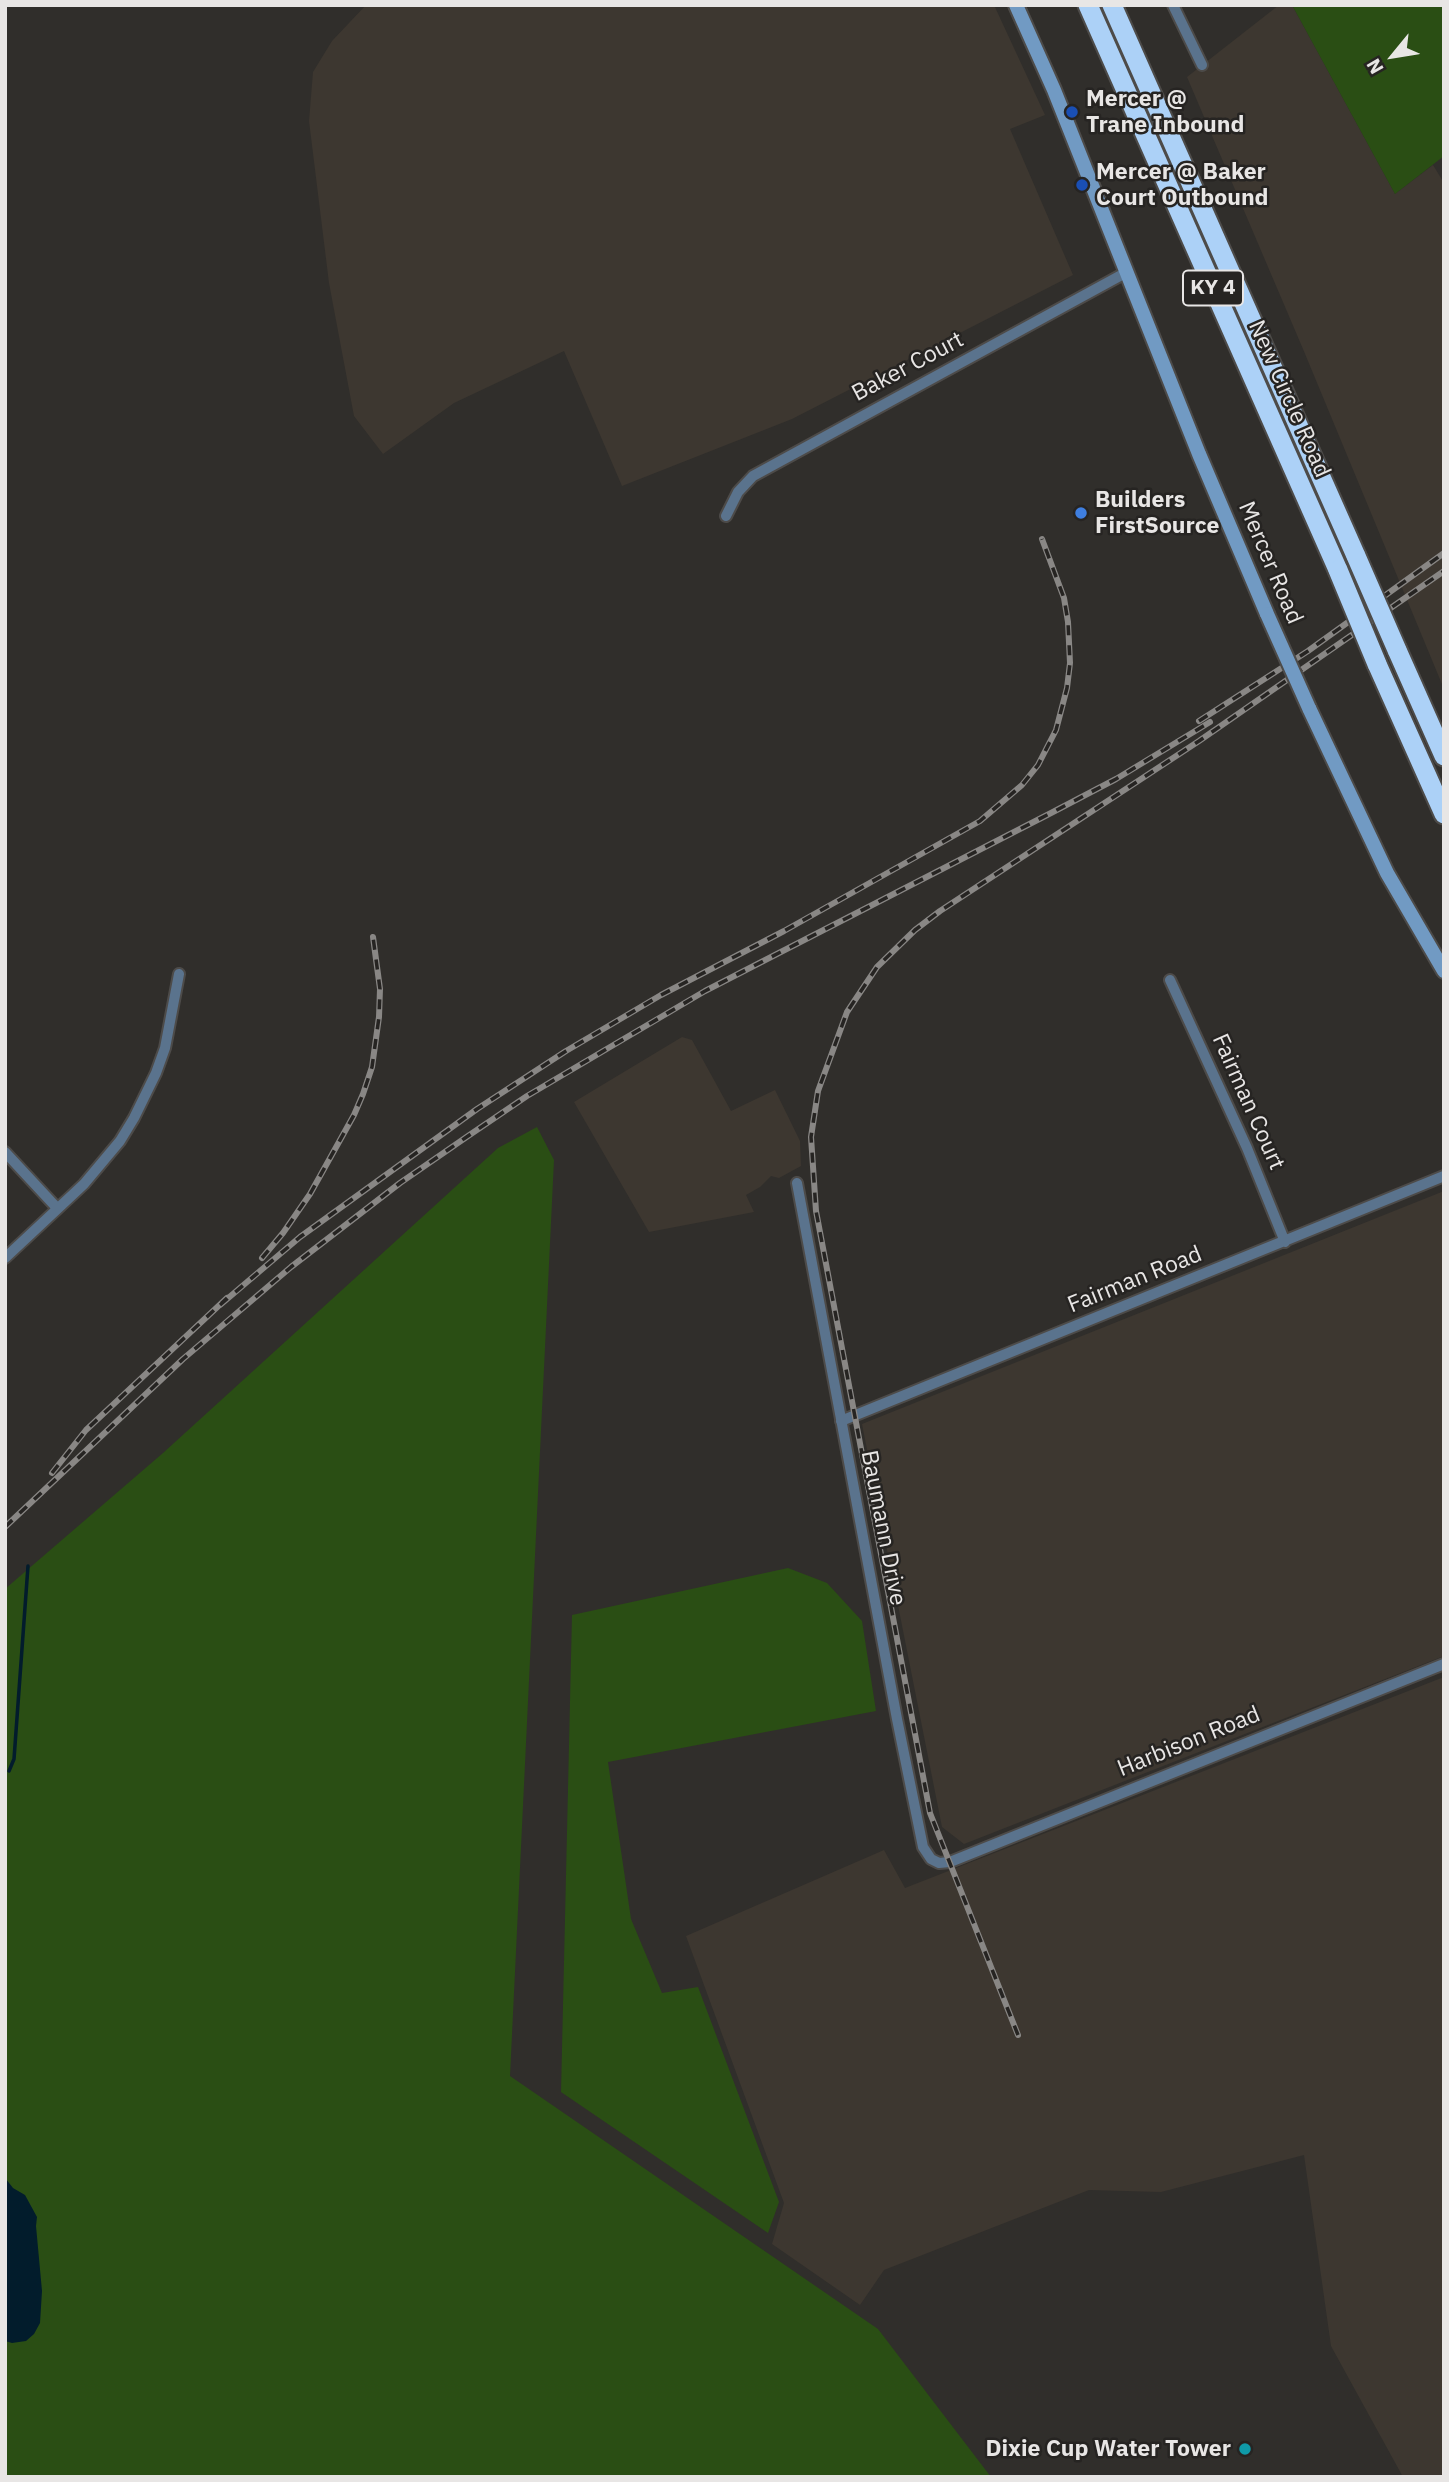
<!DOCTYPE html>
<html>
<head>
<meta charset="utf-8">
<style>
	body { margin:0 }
	#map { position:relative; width:1449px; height:2482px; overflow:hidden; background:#302e2b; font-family:"IBM Plex Sans",sans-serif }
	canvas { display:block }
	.frame { position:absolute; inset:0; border:7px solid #e8e6e5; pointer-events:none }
	.north { position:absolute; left:1358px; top:21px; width:70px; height:70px; -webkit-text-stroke:5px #262422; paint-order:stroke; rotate:240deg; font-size:19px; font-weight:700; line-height:28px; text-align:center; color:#e8e6e5 }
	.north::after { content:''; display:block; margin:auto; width:24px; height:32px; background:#e8e6e5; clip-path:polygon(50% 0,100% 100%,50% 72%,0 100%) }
</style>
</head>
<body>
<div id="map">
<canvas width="1449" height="2482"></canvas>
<div class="frame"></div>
<div class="north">N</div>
</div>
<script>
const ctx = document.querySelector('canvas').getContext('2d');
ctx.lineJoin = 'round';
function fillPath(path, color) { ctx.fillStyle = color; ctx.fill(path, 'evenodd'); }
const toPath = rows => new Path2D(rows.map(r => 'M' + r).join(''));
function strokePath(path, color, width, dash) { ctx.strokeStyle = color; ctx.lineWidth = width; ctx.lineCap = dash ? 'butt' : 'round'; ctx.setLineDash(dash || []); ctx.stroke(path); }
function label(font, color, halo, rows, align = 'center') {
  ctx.font = font + ' "IBM Plex Sans",sans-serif'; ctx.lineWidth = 5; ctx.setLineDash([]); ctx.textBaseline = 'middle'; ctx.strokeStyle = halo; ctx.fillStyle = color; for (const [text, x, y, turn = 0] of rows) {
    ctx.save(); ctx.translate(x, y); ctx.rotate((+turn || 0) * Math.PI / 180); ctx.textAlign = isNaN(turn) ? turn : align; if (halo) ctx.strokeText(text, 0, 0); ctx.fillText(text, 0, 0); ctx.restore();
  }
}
fillPath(toPath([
	[366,5,994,5,1045,115,1010,129,1073,275,792,419,622,486,564,351,454,403,383,454,354,416,329,283,309,121,313,72,332,41],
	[1279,5,1292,5,1395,194,1433,165,1444,183,1444,689,1303,349,1187,77],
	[682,1037,692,1040,731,1111,775,1090,800,1141,801,1166,779,1178,771,1176,760,1187,746,1195,754,1212,649,1232,574,1102],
	[1444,1191,1444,1656,964,1844,942,1827,862,1424],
	[1444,1677,1444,2477,1403,2477,1331,2346,1304,2155,1161,2192,1089,2190,884,2270,860,2305,772,2244,784,2203,686,1936,884,1850,905,1888]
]), '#3d3730');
fillPath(toPath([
	[1292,5,1444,5,1444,156,1395,194],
	[537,1127,554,1160,510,2076,878,2329,991,2477,5,2477,5,1589,163,1453,498,1148],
	[788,1568,827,1583,862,1621,876,1711,608,1762,631,1919,662,1993,698,1987,779,2202,768,2233,561,2092,572,1615]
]), '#2a4e14');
fillPath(toPath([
	[5,2171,6,2179,13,2188,25,2195,37,2217,36,2226,42,2291,40,2323,34,2334,26,2341,12,2343,5,2341]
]), '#021c2c');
strokePath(toPath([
	[9,1771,14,1759,28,1566]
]), '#021c2c', 3.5);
const street = toPath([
	[1173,5,1202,65],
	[726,516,738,492,753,476,1127,272],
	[1170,980,1247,1148,1285,1242],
	[5,1152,57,1208],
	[797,1183,897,1719,923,1847,931,1859,939,1863,950,1862,1444,1664],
	[5,1258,84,1184,120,1141,134,1118,156,1073,165,1048,179,974],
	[841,1421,1444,1176]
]);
const secondary = toPath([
	[1016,5,1054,90,1199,454,1267,614],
	[1309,708,1387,873,1444,971]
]);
const highway = toPath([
	[1088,5,1338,570],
	[1112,5,1356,556],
	[1397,650,1444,756],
	[1377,664,1444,814]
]);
strokePath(street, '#4d4b49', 14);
strokePath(secondary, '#4d4b49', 18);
strokePath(highway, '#4d4b49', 23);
strokePath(street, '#5a738d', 10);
strokePath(secondary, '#719ac3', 14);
strokePath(highway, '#acd1f7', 19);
const rail = toPath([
	[1199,721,1308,651,1444,553],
	[262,1258,283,1233,310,1194,354,1115,363,1094,372,1067,379,1017,380,989,373,937],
	[220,1305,300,1237,477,1109,566,1051,661,995,784,931,980,821,1022,785,1038,765,1056,730,1067,688,1070,663,1068,622,1064,598,1042,539],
	[52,1473,86,1430,227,1298],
	[5,1527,183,1359,291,1267,400,1183,468,1136,527,1096,705,991,1051,813,1116,779,1210,722],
	[1018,2035,930,1813,816,1211,811,1137,818,1091,847,1012,877,967,915,930,940,911,1199,741,1444,571]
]);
strokePath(rail, '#898785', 6);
strokePath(rail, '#262422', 3.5, [10]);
const secondaryBridge = toPath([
	[1267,614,1309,708]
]);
const highwayBridge = toPath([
	[1356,556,1397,650],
	[1338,570,1377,664]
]);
strokePath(secondaryBridge, '#4d4b49', 18, []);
strokePath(highwayBridge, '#4d4b49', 23, []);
strokePath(secondaryBridge, '#719ac3', 14);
strokePath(highwayBridge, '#acd1f7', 19);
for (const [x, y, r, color] of [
	[1072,112,7,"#1a4fb4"],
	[1082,185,7,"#1a4fb4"],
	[1081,513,7,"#3f7fe0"],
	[1245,2449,7,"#0f9aa8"]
]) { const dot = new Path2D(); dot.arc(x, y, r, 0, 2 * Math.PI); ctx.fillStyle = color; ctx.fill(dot); strokePath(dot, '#262422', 2.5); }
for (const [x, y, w] of [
	[1213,288,60]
]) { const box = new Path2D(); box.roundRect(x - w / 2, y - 17.5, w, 35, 5); ctx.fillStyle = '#262422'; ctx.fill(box); strokePath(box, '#e8e6e5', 2); }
label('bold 21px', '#e8e6e5', null, [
	["KY 4",1213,288]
]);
label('bold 23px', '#e8e6e5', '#262422', [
	["Mercer @",1086,99],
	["Trane Inbound",1086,125],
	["Mercer @ Baker",1096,172],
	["Court Outbound",1096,198],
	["Builders",1095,500],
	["FirstSource",1095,526],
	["Dixie Cup Water Tower",1231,2449,"right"]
], 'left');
label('23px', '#e8e6e5', '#262422', [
	["Baker Court",908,367,-28],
	["New Circle Road",1289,399,66],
	["Mercer Road",1270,563,67],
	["Fairman Court",1248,1102,66],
	["Fairman Road",1135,1280,-22],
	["Baumann Drive",883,1528,79],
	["Harbison Road",1189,1742,-22]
]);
</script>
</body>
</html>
